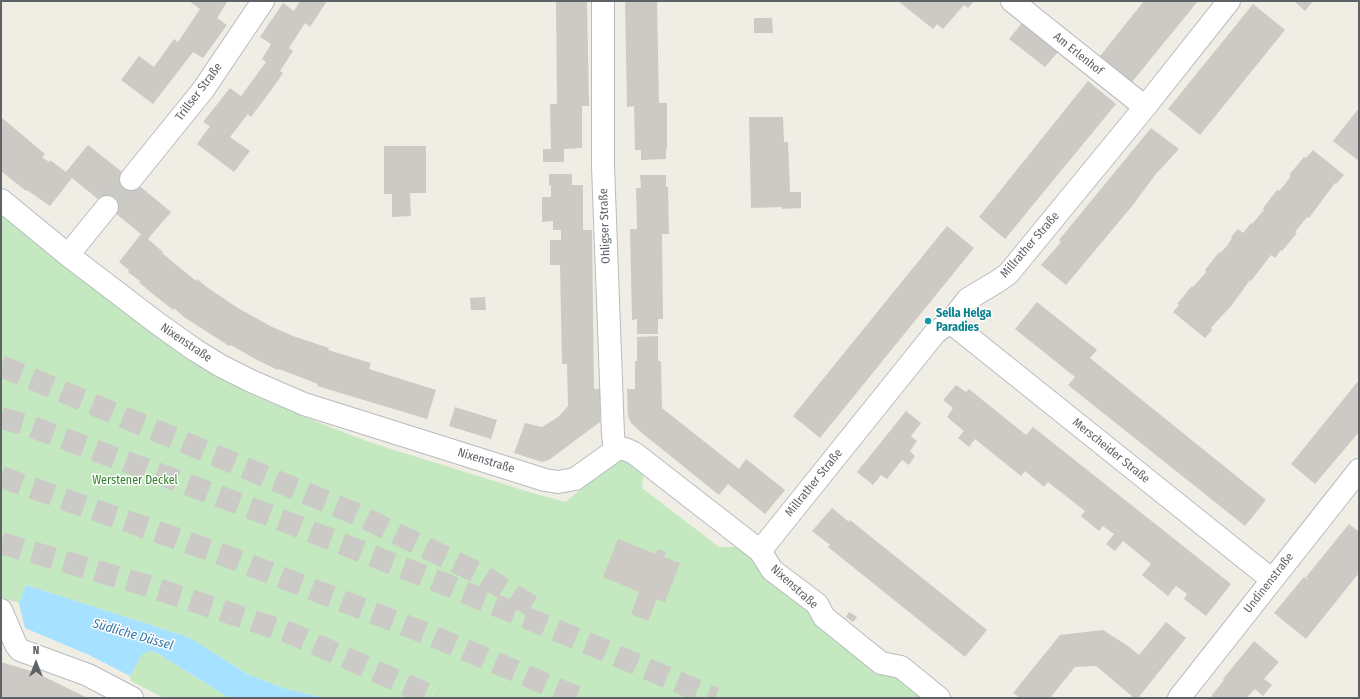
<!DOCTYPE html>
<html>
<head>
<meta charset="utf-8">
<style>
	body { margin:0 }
	#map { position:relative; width:1360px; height:699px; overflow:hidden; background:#f0ede5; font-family:"Fira Sans Condensed",sans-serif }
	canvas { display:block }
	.frame { position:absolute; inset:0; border:2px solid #5d6267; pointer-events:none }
	.north { position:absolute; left:16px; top:643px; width:40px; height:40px; -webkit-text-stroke:3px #fff; paint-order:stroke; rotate:0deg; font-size:11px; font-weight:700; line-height:16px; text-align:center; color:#5d6267 }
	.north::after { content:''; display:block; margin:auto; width:14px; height:18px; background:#5d6267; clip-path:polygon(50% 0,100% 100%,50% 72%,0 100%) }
</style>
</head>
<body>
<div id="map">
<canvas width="1360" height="699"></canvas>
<div class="frame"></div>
<div class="north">N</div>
</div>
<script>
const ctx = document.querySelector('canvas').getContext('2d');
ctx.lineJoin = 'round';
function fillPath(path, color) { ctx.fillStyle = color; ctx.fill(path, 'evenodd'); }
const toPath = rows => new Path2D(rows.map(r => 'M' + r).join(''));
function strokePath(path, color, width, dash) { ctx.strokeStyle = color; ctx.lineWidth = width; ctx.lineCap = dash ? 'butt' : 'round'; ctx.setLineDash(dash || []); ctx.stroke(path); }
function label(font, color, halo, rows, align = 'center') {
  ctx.font = font + ' "Fira Sans Condensed",sans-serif'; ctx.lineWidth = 3; ctx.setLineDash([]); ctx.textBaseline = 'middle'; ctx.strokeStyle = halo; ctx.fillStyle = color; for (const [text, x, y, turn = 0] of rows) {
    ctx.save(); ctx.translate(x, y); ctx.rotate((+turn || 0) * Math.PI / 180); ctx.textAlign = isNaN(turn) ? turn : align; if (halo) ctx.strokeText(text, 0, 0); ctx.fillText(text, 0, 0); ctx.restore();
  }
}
fillPath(toPath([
	[1,212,126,313,185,358,252,395,330,427,372,443,539,495,566,502,583,487,620,460,632,460,644,471,642,488,719,547,738,547,924,698,325,698,286,689,249,675,192,639,182,635,26,585,20,603,1,598],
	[150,651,159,654,229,698,164,698,131,681,130,676,142,653]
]), '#c4e9c0');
fillPath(toPath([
	[26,585,182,635,192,639,249,675,286,689,325,698,229,698,159,654,150,651,142,654,130,676,89,655,25,628,19,604]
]), '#a6e1ff');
fillPath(toPath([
	[189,1,225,1,227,2,217,18,227,25,203,58,193,52,153,104,121,80,139,56,154,67,174,39,178,42,200,9],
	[300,1,327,1,310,27,305,23,289,48,293,51,280,71,283,73,275,85,251,117,248,114,230,137,250,151,234,172,197,144,210,126,203,122,230,88,241,96,266,62,262,59,271,44,260,37,283,3,294,11],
	[556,1,587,1,589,106,582,106,582,148,564,149,564,162,543,162,543,149,551,149,550,104,557,104],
	[625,1,657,1,659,103,667,103,667,149,666,149,666,159,641,160,641,150,635,150,634,106,627,107],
	[898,1,974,1,968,8,964,5,943,29,937,24,933,29],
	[1144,1,1198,1,1132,82,1100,56],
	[1294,1,1313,1,1305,11],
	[1253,4,1285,30,1200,135,1168,109],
	[754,18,772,18,773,33,754,33],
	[1022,23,1058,52,1045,67,1009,39],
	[1088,81,1116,104,1005,239,979,217],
	[1359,108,1359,161,1333,141],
	[1,117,45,154,42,157,49,162,50,160,66,172,88,145,131,179,171,212,148,239,163,252,162,253,196,281,197,279,208,288,238,308,272,327,293,336,329,348,328,350,371,363,369,369,436,390,427,419,317,386,318,384,279,369,278,370,255,359,231,345,229,346,184,317,174,308,173,310,148,290,139,282,140,281,128,272,129,270,119,262,141,234,72,178,50,206,27,190,26,191,1,171],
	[749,117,783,117,784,142,788,142,790,192,801,192,801,208,782,209,782,207,751,208],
	[1151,128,1179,149,1155,175,1133,205,1066,285,1041,265,1061,242,1059,240],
	[384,146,426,146,426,193,410,193,411,216,392,217,392,194,384,194],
	[1313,150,1344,175,1336,184,1335,183,1309,218,1307,217,1295,232,1297,233,1282,251,1281,250,1275,258,1271,255,1251,281,1250,280,1232,305,1217,321,1211,328,1212,330,1205,338,1173,312,1179,305,1177,304,1192,286,1193,287,1200,279,1206,272,1205,270,1219,252,1220,253,1227,246,1232,238,1231,237,1238,229,1243,233,1251,223,1252,224,1264,210,1263,208,1277,190,1279,191,1285,184,1291,176,1289,175,1304,157,1306,158],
	[549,174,572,174,572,185,583,185,583,230,592,230,594,389,600,389,600,422,549,460,542,462,514,453,525,423,542,427,558,417,568,406,567,364,562,364,560,265,550,265,550,240,561,240,561,230,553,230,553,221,542,222,542,197,551,197,551,185,549,186],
	[640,175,666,175,666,187,668,187,669,234,662,234,663,319,658,319,658,334,637,334,637,319,632,320,630,229,637,229,636,188,641,188],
	[947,226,974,248,820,438,793,416],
	[485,297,486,310,471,310,470,298],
	[1037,302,1097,350,1090,358,1266,500,1245,526,1068,385,1075,377,1015,329],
	[658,336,658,361,661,361,662,408,739,469,746,459,785,490,765,514,728,484,719,495,642,433,631,423,628,416,627,389,635,389,635,361,637,361,637,337],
	[1359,380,1359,428,1358,430,1359,432,1315,484,1291,464],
	[956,385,966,392,969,389,1026,435,1033,427,1231,584,1206,616,1184,599,1187,594,1176,586,1168,596,1142,575,1151,564,1123,541,1115,551,1106,544,1114,534,1103,526,1099,531,1081,516,1085,511,1048,482,1044,487,1025,471,1021,476,975,439,969,447,958,438,964,431,947,417,953,408,943,400],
	[455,407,497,420,491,439,449,426],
	[906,411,921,423,911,436,917,441,910,451,915,456,909,465,902,460,887,479,881,475,873,485,857,472],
	[832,508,849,522,850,520,987,630,965,657,828,547,830,545,812,531],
	[1349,524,1359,532,1359,573,1306,639,1274,613,1304,577,1309,581,1306,577],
	[618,539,656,554,658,549,666,552,664,557,680,563,665,602,657,599,648,621,631,614,639,592,603,577],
	[849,612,857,617,853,622,846,617],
	[1166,622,1186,638,1138,698,1134,698,1096,666,1075,667,1050,698,1020,698,1013,693,1060,635,1103,630,1128,646,1139,655],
	[1254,641,1279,662,1264,679,1272,685,1263,696,1255,689,1246,698,1212,698,1212,695,1224,680,1223,679],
	[1,662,34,672,88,698,1,698]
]), '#cdc9c4');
strokePath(toPath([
	[107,207,131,179]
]), '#cbcac6', 22, [22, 11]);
strokePath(toPath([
	[1,366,356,514,478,573,541,612],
	[1,418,27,425,248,507,447,585,592,645,715,698],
	[1,477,229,557,430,635,579,698],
	[1,543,145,585,290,633,436,698]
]), '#cbcac6', 22, [22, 11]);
const minor = toPath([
	[603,1,603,166,613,435,614,442,617,449],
	[1012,1,1145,107],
	[131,179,203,90,263,1],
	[1,200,68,255,157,323,195,350,221,366,251,381,304,404,545,480,558,482,575,479,617,449,625,449,634,453,760,551,772,570,817,604,824,617,881,663,901,667,939,698],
	[68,255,107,207],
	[950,322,1271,579],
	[760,551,935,333,950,322,968,299,998,281,1008,274,1145,107,1229,1],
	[1,610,16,645,20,650,88,675,132,698],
	[1179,698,1359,470]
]);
strokePath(minor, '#b7bcc0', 24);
strokePath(minor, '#fff', 22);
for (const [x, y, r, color] of [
	[928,321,4,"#0f9aa8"]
]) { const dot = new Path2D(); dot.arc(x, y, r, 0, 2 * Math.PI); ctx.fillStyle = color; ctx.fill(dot); strokePath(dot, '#fff', 1.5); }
label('12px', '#5d6267', '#fff', [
	["Am Erlenhof",1078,54,39],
	["Trillser Straße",199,92,-53],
	["Ohligser Straße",605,226,-92],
	["Millrather Straße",1030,245,-49],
	["Nixenstraße",186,343,34],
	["Merscheider Straße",1111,451,39],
	["Nixenstraße",486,461,17],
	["Millrather Straße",814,483,-51],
	["Undinenstraße",1269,583,-52],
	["Nixenstraße",794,587,42]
]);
label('bold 12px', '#0d838f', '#fff', [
	["Sella Helga",936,314],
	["Paradies",936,328]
], 'left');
label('12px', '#32842e', '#fff', [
	["Werstener Deckel",135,481]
]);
label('italic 13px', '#3678a7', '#fff', [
	["Südliche Düssel",133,635,16]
]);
</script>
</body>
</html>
